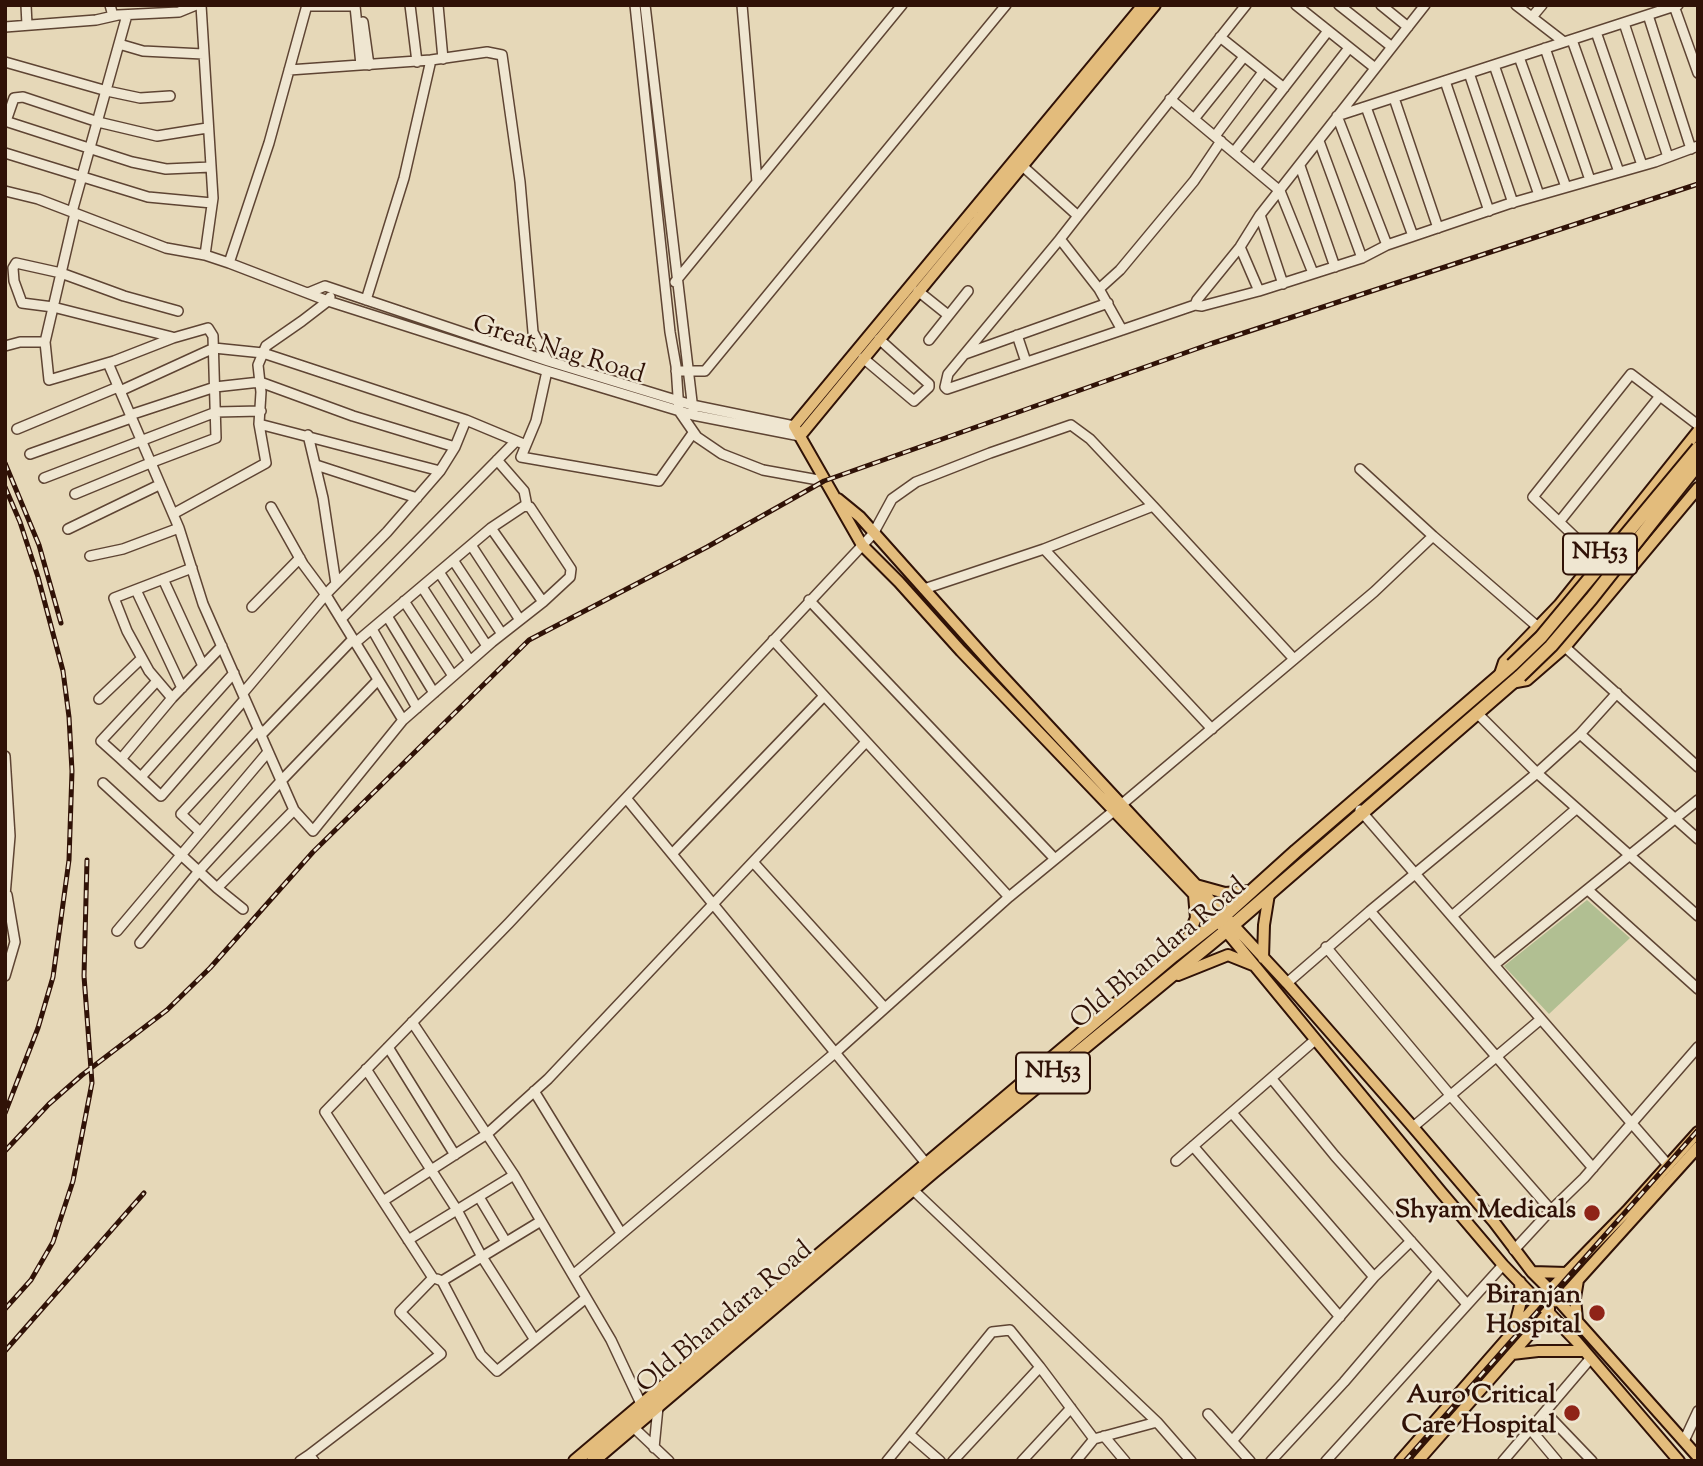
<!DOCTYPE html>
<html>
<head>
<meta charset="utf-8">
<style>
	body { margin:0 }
	#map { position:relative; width:1703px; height:1466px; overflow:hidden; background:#e6d8b8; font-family:"Sorts Mill Goudy",serif }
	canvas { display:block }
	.frame { position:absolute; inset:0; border:7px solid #301207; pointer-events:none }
</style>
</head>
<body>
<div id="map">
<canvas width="1703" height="1466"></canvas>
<div class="frame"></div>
</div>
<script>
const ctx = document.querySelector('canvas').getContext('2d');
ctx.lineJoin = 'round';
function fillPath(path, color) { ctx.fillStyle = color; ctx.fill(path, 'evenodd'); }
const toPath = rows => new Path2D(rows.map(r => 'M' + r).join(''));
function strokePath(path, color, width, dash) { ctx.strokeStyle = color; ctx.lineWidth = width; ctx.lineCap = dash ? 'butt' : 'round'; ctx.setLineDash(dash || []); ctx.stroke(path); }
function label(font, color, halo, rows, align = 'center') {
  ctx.font = font + ' "Sorts Mill Goudy",serif'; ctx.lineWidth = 5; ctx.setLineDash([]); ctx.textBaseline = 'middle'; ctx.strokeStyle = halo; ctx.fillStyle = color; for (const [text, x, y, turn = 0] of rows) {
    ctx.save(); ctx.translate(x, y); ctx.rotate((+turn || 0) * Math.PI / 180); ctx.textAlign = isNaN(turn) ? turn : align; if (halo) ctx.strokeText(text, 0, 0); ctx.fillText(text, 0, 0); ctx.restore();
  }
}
fillPath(toPath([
	[1587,900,1630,938,1549,1014,1504,966]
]), '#b1bf92');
const minor = toPath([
	[26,5,27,25],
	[110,5,113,16],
	[201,5,213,198,205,255],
	[410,5,417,62],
	[438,5,443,59],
	[635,5,670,332,676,366,679,411,697,437,722,454,763,470,824,481],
	[645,5,693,410],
	[742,5,757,182],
	[1296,5,1375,68],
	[1339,5,1392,47],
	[1381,5,1408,27],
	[1516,5,1564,42],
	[307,6,355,6,361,65],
	[1674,6,1698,73],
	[1648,15,1691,149],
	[1532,17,1542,5],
	[363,22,369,65],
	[1624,23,1668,157],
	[5,27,96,20,118,15,179,12,196,5],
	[1596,32,1642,165],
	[1220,37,1284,88],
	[1572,40,1619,172],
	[119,44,143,51,203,54],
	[1545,48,1590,180],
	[1519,57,1566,187],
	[431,60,487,52,502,55,520,182,533,332,548,361],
	[5,62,107,91,140,98,170,96],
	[1494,65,1539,195],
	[289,70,431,60,404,178,366,300],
	[1469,73,1513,203],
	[1445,81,1489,211],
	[1394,98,1438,228],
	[1170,99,1280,191,1313,273],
	[1366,107,1413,236],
	[1194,119,1243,58],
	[5,121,132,162,166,169,211,167],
	[6,121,14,98,23,97,98,122,157,136,207,128],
	[1215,136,1263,72],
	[1319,141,1362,258],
	[1234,152,1328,31],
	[5,153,148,197,212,203],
	[1018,162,1078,216,1060,239,1099,289,1122,330,1195,305],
	[1300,166,1335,267],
	[1255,169,1349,48],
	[5,191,38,199,166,248,205,255,229,263,328,301,547,371,693,415,800,436],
	[72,212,127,15],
	[1260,215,1283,284],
	[1078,216,1246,5],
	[1060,239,948,374,945,387,947,389,1122,330],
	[1387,245,1337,116,1678,5],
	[1240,247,1259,291,1362,258,1387,245,1508,204,1655,162,1698,146],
	[229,263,269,143,307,5],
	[675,282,902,5],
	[1099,289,1120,270,1194,181,1221,141],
	[918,291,948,315],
	[1259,291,1202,306,1195,305,1197,300,1240,247,1260,215,1425,5],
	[308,293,325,286,548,361,692,405,794,426],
	[1017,335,1026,362],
	[172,337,53,307,22,303,14,281,13,268,16,263,61,273,124,296,178,311],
	[929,340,968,291],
	[45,342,49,380,114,361,173,338,208,328,213,336,216,438,150,463,75,494],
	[5,346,20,342,45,342,75,213],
	[965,354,1108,303],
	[863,358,914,401,929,387,929,384,879,339],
	[547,371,536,421,521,457,659,481,693,433],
	[676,371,705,371,1006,5],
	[120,391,214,348,263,353,466,420,526,445],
	[130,415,215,387,260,382,353,416,455,447],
	[259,424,440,471],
	[17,429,118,387],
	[308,435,323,498,336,584],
	[30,454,131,418],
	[497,460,524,491,527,506],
	[316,465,417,498],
	[1360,469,1433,536],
	[44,478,216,412,261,411],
	[271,507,303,564,326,595,403,720,313,831,294,810],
	[173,514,266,463,259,424,261,392,258,365,266,346,302,321,328,301,330,297],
	[1560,521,1660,396],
	[491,528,543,602],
	[68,529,159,485],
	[471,545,520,620],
	[1044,549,1212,729],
	[90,556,123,549,179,528],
	[1597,558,1533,497,1631,374,1698,425],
	[453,560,502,634],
	[192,568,114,598,127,631,149,671,172,698,222,646],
	[439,572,487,646],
	[163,579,203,666],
	[422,587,470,661],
	[924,589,1044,549,1153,506,1294,659],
	[136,590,182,688],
	[809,600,1055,859],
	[404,601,453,676],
	[252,607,300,558],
	[387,616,434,693],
	[341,619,516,441],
	[372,629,417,708],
	[773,640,1009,897],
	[355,643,491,528,524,506,530,507,571,569,570,577,543,602,492,642,403,720],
	[157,681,101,741,121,759,172,698],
	[243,693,328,592,387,532,440,471,455,447,466,420],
	[99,699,142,658],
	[1478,714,1537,773,1370,911,1593,1168],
	[1580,734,1617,693],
	[261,735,353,639],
	[5,756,10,836,5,896],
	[121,759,161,796,245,699],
	[141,777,234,673],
	[103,783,217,888,294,810,203,604,179,528,108,363],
	[626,798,929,1167],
	[1360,810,1494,965,1698,800],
	[199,831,181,814,259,729],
	[1698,839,1580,734,1537,773,1698,916],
	[672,854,824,696],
	[753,862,884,1007],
	[217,888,243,909],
	[1588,890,1698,989],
	[1452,916,1576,809],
	[117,931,268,752],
	[140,943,199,871,281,781,378,680],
	[1326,947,1451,1096,1551,1210,1584,1178,1698,1047],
	[1494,965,1668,1165],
	[5,976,15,942,7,895],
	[1287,983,1370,911],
	[412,1022,514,1175,611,1340,643,1408],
	[388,1047,455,1155],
	[366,1069,457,1210,482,1257,535,1340],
	[1272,1079,1335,1156,1466,1303],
	[534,1091,621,1233],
	[1232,1113,1374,1277],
	[1413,1127,1541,1019],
	[1193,1146,1340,1317],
	[1176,1161,1315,1040],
	[909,1186,1157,1422,1191,1461],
	[479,1197,506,1242],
	[383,1201,487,1134,548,1079,866,742],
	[408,1240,514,1175],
	[1514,1250,1551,1210],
	[573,1275,836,1052,1009,897,1121,805,1374,592,1433,536,1539,628,1565,647,1698,767],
	[437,1279,442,1281,541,1221],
	[442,1281,481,1355,497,1371,586,1298],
	[1546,1413,1592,1461],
	[1208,1414,1250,1461],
	[631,1425,669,1461],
	[1531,1430,1557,1461],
	[1104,1436,1125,1461],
	[1232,1441,1374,1277,1411,1241],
	[1684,1441,1698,1411],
	[654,1448,658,1407],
	[300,1461,309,1455],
	[314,1461,309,1455,441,1354,400,1312,433,1278,325,1112,509,923,873,534,892,499,916,482,990,453,1071,425,1090,439,1153,506],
	[887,1461,909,1434],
	[940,1461,909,1434,992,1332,1010,1330,1040,1367],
	[953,1461,1040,1367,1094,1439,1157,1422],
	[1022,1461,1071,1408],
	[1076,1461,1094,1439],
	[1271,1461,1344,1382,1438,1272],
	[1326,1461,1503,1265],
	[1503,1461,1590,1359]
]);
const major = toPath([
	[1143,5,794,426,862,545,899,582,961,651,1208,909,1441,1192,1503,1265,1577,1342,1679,1461],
	[800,436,1155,5],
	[838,499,860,517,993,666,1287,983,1413,1127,1494,1222,1532,1272,1550,1290],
	[1500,674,1504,662,1559,605,1698,431],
	[1511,683,1527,680,1565,647,1698,488],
	[1196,885,1225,893,1251,891],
	[1184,947,1196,918,1194,895],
	[1263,958,1264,925,1269,894],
	[1178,975,1228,955,1253,965],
	[1532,1272,1567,1273],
	[1550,1290,1627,1211,1698,1132],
	[1559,1301,1698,1457],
	[1559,1301,1698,1147],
	[1577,1320,1575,1298,1578,1280],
	[1514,1329,1521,1301,1520,1282],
	[1512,1354,1538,1351,1584,1351],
	[1400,1461,1539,1302,1559,1301],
	[1418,1461,1549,1312,1549,1307]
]);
const highway = toPath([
	[575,1461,1173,956,1224,916,1296,851,1512,665],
	[593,1461,933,1172,1233,925,1520,676]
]);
strokePath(minor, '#5e4433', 12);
strokePath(major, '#301207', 14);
strokePath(highway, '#301207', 16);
strokePath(minor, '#efe6d1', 9);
strokePath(major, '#e3bc7c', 10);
strokePath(highway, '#e3bc7c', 12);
const rail = toPath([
	[5,463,39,545,61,623],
	[5,487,20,522,38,577,63,671,69,717,72,771,69,860,53,977,38,1028,5,1113],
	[5,1151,49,1104,82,1075,167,1010,210,968,313,852,529,640,707,547,824,481,1210,344,1698,184],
	[5,1309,31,1280,53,1242,73,1181,92,1083,84,976,87,860],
	[5,1351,144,1193],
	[1405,1461,1698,1130]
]);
strokePath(rail, '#301207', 5);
strokePath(rail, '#efe6d1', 2.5, [8]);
const highwayBridge = toPath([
	[1512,665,1541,637,1698,448],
	[1520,676,1551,646,1591,599,1698,464]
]);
strokePath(highwayBridge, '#301207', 16, []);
strokePath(highwayBridge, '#e3bc7c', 12);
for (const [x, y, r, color] of [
	[1592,1213,9,"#8f2418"],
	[1597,1313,9,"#8f2418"],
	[1572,1413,9,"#8f2418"]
]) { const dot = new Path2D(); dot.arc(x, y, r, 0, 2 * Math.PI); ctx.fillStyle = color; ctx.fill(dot); strokePath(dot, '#efe6d1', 2.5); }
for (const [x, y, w] of [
	[1600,554,74],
	[1053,1073,74]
]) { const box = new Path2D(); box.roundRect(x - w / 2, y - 20.5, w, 41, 5); ctx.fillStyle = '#efe6d1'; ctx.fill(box); strokePath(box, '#301207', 2); }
label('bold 24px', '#301207', null, [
	["NH53",1600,554],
	["NH53",1053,1073]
]);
label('26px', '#301207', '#efe6d1', [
	["Great Nag Road",558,352,17],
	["Old Bhandara Road",1160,955,-40],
	["Old Bhandara Road",726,1319,-40]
]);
label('bold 26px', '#301207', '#efe6d1', [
	["Shyam Medicals",1576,1213],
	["Biranjan",1581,1298],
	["Hospital",1581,1328],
	["Auro Critical",1556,1398],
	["Care Hospital",1556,1428]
], 'right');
</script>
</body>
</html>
